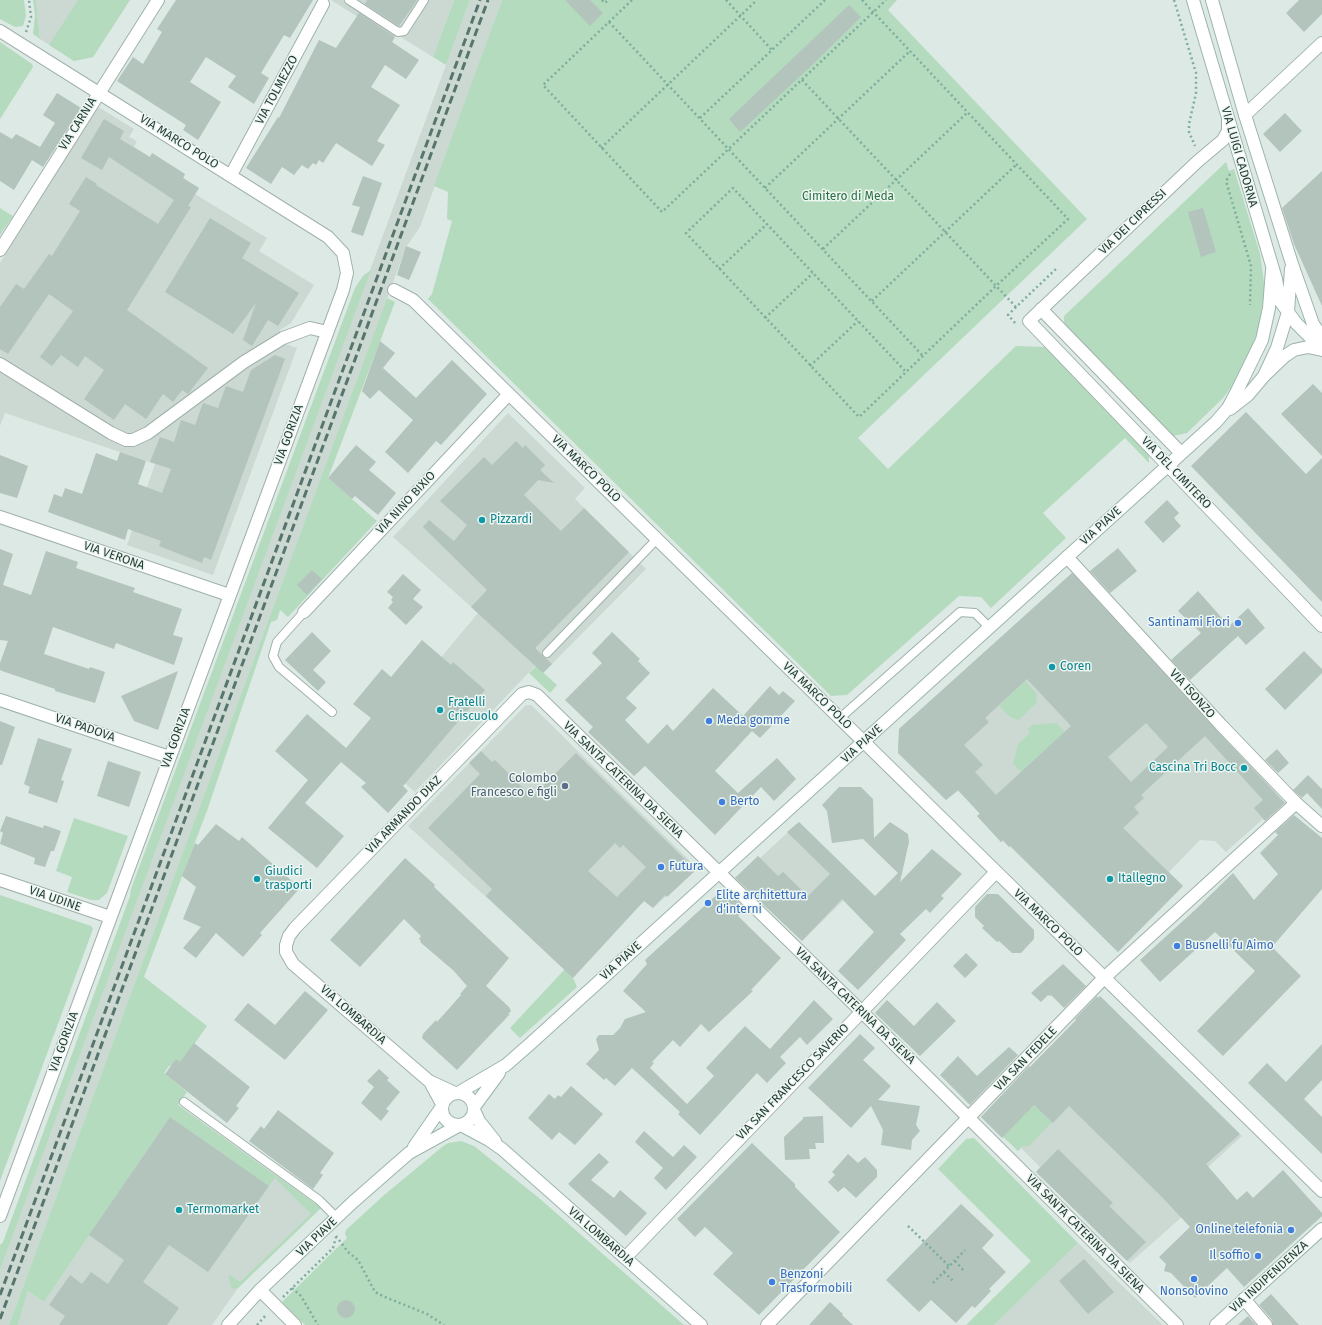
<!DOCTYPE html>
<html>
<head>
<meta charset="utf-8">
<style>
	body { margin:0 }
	canvas { display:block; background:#dde9e4 }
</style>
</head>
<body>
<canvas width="1322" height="1325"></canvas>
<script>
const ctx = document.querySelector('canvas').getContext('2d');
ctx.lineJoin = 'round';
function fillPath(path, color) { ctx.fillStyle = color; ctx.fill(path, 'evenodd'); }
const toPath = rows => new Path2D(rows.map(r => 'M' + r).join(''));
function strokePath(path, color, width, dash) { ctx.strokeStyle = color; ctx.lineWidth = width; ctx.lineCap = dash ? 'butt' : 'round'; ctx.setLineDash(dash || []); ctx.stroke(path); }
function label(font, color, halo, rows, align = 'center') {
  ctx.font = font + ' "Fira Sans",sans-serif'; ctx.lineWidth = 3; ctx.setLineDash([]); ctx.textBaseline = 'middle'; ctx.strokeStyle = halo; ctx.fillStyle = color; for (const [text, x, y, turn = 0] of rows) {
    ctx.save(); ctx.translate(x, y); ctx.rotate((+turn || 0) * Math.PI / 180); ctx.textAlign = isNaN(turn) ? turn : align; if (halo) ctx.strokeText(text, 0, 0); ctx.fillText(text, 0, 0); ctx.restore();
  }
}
fillPath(toPath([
	[36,0,130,0,93,57,74,61,40,39],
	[331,0,454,0,433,57,399,36,388,36],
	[470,0,502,0,420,227,406,247,9,1325,0,1325,0,1270],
	[100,108,134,129,129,137,137,141,134,147,150,157,152,153,185,174,183,178,199,188,195,194,267,238,259,251,314,285,291,323,280,330,285,344,297,348,213,575,127,545,155,464,5,413,0,426,0,263,96,109],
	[508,413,585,488,575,499,646,569,543,673,535,666,415,792,365,749,478,613,393,537],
	[1073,572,1283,801,1226,852,1215,841,1200,840,1169,872,1183,886,1118,952,1010,846,1009,847,1003,841,1001,842,977,816,980,813,958,791,946,800,898,753,899,729],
	[526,705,531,705,697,868,653,908,644,901,633,912,565,969,408,826],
	[799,822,861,883,802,941,736,877,758,856,760,858],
	[1100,996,1242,1136,1208,1167,1221,1182,1130,1263,1036,1172,1040,1167,1021,1148,1018,1151,981,1117],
	[175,1103,321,1208,238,1288,212,1325,18,1325,28,1291,44,1302,160,1132],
	[1078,1243,1163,1325,994,1325]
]), '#cbd9d2');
fillPath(toPath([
	[0,0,24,0,26,16,23,26,15,27,0,19],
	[33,0,36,0,40,39,33,34,35,15],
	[78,0,130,0,93,57,74,61,49,45],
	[454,0,470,0,446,65,433,57],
	[502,0,897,0,888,10,1087,219,858,438,888,469,1016,346,1045,347,1149,453,1149,463,1125,438,1043,513,1066,538,991,608,981,597,959,596,847,695,831,696,428,299,432,294,452,221,447,219,448,192,434,186],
	[0,42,32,64,33,67,0,119],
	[1226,162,1229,171,1234,169,1260,254,1265,290,1262,307,1258,330,1251,350,1235,382,1223,398,1187,433,1173,436,1064,323,1064,316],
	[0,208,13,216,0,235],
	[371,270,0,1270,0,1245,3,1242,130,896,131,889,355,288,363,276],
	[387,298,395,302,328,478,377,521,288,617,280,610,277,620,271,622,208,808,144,977,207,1026,181,1063,169,1066,164,1073,187,1092,178,1105,321,1208,238,1288,232,1289,228,1276,230,1275,240,1282,311,1214,275,1178,269,1186,170,1117,44,1302,28,1291,18,1325,9,1325],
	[536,666,557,685,550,693,529,673],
	[1025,681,1036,693,1037,702,1019,720,1010,717,999,706],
	[1056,723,1065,732,1021,772,1013,763,1018,744,1030,733,1028,729,1033,725],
	[74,818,128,836,107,893,99,900,91,900,67,892,72,877,56,871],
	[0,895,91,926,93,929,0,1181],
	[565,969,573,978,577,987,520,1038,510,1028],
	[1034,1105,1052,1122,1029,1146,1022,1146,1018,1151,1003,1136],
	[974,1138,1078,1243,994,1325,966,1325,1031,1261,938,1169,966,1139],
	[461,1141,474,1146,539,1198,684,1325,305,1325,282,1302,347,1238,345,1234,346,1230,383,1196,442,1147,448,1143]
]), '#b5dbbe');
fillPath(toPath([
	[176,0,313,0,290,38,284,35,261,73,269,78,254,104,228,87,236,76,206,57,190,82,221,102,198,140,183,130,186,125,117,81,133,57,143,64,162,32,157,29],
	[367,0,417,0,399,26,365,4],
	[565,0,590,0,603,13,590,26],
	[1299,0,1322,0,1322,14,1304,32,1286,13],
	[849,5,861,17,809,68,740,132,729,119],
	[359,13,395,37,392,42,419,60,406,79,385,65,371,87,400,105,377,141,385,145,372,166,336,143,323,163,319,160,316,165,313,163,308,169,302,165,294,175,282,167,271,184,246,168,278,117,279,118,319,40,336,48],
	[57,93,81,108,43,167,32,160,14,190,0,181,0,132,12,139,16,134,40,147,55,123,43,115],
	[1285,113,1302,131,1280,152,1263,134],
	[104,119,124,131,120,139,150,157,152,153,185,174,183,178,199,188,188,206,191,207,127,310,208,368,188,394,182,390,173,402,163,394,146,419,125,404,114,420,84,399,104,370,85,356,78,367,61,355,52,366,40,357,73,311,49,294,8,354,0,349,0,307,16,284,24,289,49,254,52,256,80,211,69,204,86,177,97,184,96,185,158,224,174,200,109,157,102,170,81,158],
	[1322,171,1322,306,1294,244,1282,208],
	[363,176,382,183,363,236,351,232,360,207,352,205],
	[1203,208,1216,252,1201,257,1188,212],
	[210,218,251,243,242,258,299,293,278,326,268,320,252,346,243,340,256,303,233,334,165,292],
	[406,246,421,252,409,280,397,275],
	[380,341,395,353,383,368,416,398,452,360,487,394,441,445,436,441,408,473,385,452,413,420,379,390,370,399,362,391],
	[275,355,285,359,211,560,204,557,202,563,159,546,161,541,128,529,125,540,48,512,54,494,62,497,65,488,82,494,96,453,117,461,120,452,146,461,138,484,162,493,171,469,150,462,160,437,174,442,181,420,195,425,203,403,218,408,226,386,243,392,251,370],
	[1313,384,1322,393,1322,456,1281,414],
	[1246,412,1306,474,1322,458,1322,602,1191,466],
	[516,441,523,448,525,445,545,465,540,470,554,483,538,480,524,495,561,531,584,508,629,552,535,648,552,664,543,673,471,607,487,590,423,527,429,520,454,541,467,525,440,501,484,457,492,465],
	[356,445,376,462,369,470,396,493,378,515,355,496,352,499,328,478],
	[0,455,28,466,17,498,0,493],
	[1167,500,1179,513,1174,518,1181,526,1163,543,1144,522],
	[1118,548,1137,571,1110,593,1090,571],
	[0,549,13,554,3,585,31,595,46,551,78,562,76,568,135,588,133,592,182,609,173,635,183,638,174,665,116,643,114,649,53,627,44,654,89,669,90,667,105,672,95,703,55,691,55,689,2,671,0,670,0,663,8,641,0,640],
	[312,570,322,579,307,595,297,585],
	[1072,573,1216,730,1285,803,1265,821,1254,808,1263,800,1205,736,1141,795,1144,798,1134,807,1139,813,1123,828,1183,886,1118,952,1010,846,1009,847,1003,840,1001,842,977,816,980,814,958,790,946,800,898,753,899,729],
	[1027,679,1071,726,996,795,975,772,983,765,964,745,989,722,985,718],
	[1146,723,1168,747,1131,782,1108,757],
	[403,574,421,590,413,599,423,607,406,625,388,608,393,602,391,600,393,597,387,592],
	[1198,591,1229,626,1248,608,1265,628,1246,645,1238,636,1190,680,1171,660,1201,633,1178,611],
	[312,632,331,651,313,670,326,682,318,691,285,660],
	[612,632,640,659,638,661,650,673,626,698,637,708,625,720,648,744,667,724,673,731,713,688,743,716,770,686,779,695,783,691,795,701,760,738,752,731,715,771,738,793,777,758,796,779,774,801,761,787,715,835,645,766,634,776,588,732,593,727,565,700,602,663,592,653],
	[422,640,451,665,453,662,485,690,403,786,408,791,388,813,361,787,366,783,341,762,305,803,344,836,317,868,268,828,308,780,275,751,307,714,346,748,371,718,353,704,382,669,391,677],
	[1304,651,1322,669,1322,673,1285,710,1265,689],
	[178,671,158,730,134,721,121,696],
	[0,721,15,727,2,765,0,765],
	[38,738,72,749,61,780,64,781,57,803,28,793,30,787,24,784],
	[1277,749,1289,763,1278,773,1265,760],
	[481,751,492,762,495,760,532,797,576,753,696,870,667,897,665,895,653,908,644,901,573,978,486,896,492,889,428,828,480,774,469,763],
	[615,843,620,848,623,845,646,867,617,897,588,871],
	[108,761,141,772,129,807,97,796],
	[1308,775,1322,789,1322,809,1307,793,1302,798,1293,790],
	[839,787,861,787,873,799,874,838,890,822,908,834,909,842,900,882,932,849,962,874,941,896,944,898,930,913,926,909,900,934,906,940,858,990,838,971,874,932,842,899,802,941,735,878,758,856,778,876,783,872,808,896,830,874,787,832,799,822,875,896,898,873,863,839,832,843,827,811,822,805],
	[1294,815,1322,838,1322,889,1272,947,1301,976,1223,1056,1197,1031,1255,971,1215,932,1160,982,1140,960,1195,910,1233,873,1254,900,1278,874,1260,853,1278,835,1275,832],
	[6,816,43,828,44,825,61,831,54,851,51,851,45,867,34,864,35,858,0,844,3,833,0,831],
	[216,824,239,841,242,837,300,888,260,933,262,935,243,957,216,933,196,958,183,948,201,927,183,919,196,887,182,876,195,843,198,845],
	[405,858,435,885,434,887,509,958,486,986,509,1007,511,1011,508,1014,510,1014,457,1070,422,1038,423,1034,436,1020,437,1022,461,995,460,994,467,986,454,971,420,942,421,941,419,939,421,936,404,919,360,967,330,940],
	[724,888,746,909,738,916,781,958,751,990,753,991,709,1032,701,1024,680,1047,673,1040,652,1062,654,1063,650,1068,687,1104,714,1076,706,1068,745,1026,770,1049,814,1000,833,1019,807,1045,800,1037,780,1057,786,1063,767,1083,757,1073,700,1135,678,1114,680,1112,632,1068,615,1086,606,1078,604,1080,586,1064,599,1050,596,1039,599,1035,613,1035,620,1028,625,1019,646,1012,623,991,647,964,645,960],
	[987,894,998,894,1034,930,1034,939,1021,953,1012,953,999,941,997,942,982,928,984,926,975,917,975,907],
	[966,953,978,965,965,978,953,966],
	[1063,964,1086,986,1064,1008,1051,995,1050,996,1048,995,1041,1002,1031,993],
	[305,991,328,1010,285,1060,234,1020,248,1003,275,1025],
	[1097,996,1098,998,1100,996,1240,1134,1206,1164,1237,1200,1247,1191,1253,1198,1283,1170,1322,1213,1322,1216,1244,1287,1227,1268,1195,1298,1171,1273,1164,1271,1166,1264,1159,1257,1190,1227,1161,1196,1069,1106,1053,1123,1034,1105,1002,1138,981,1117,1029,1066,1030,1067,1076,1020,1075,1019],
	[887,1000,914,1026,937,1002,956,1021,920,1056,875,1013],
	[860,1034,875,1048,863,1060,891,1086,878,1100,920,1106,916,1125,920,1131,912,1140,911,1150,881,1145,883,1130,871,1106,851,1128,808,1088],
	[194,1043,250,1087,236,1106,239,1108,227,1123,165,1074,176,1059,180,1062],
	[1322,1044,1322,1080,1304,1099,1322,1117,1322,1154,1248,1083,1267,1063,1286,1082],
	[1009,1047,1018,1055,970,1105,940,1075,958,1056,977,1076],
	[379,1069,389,1078,387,1080,400,1092,386,1109,389,1111,381,1121,361,1103,374,1087,367,1081],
	[571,1086,603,1114,575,1145,559,1132,552,1140,528,1118,549,1094,555,1099,558,1095,561,1097],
	[278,1110,334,1153,320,1173,323,1175,313,1189,249,1141,261,1126,264,1129],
	[823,1116,824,1143,815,1143,816,1149,809,1149,810,1159,785,1160,784,1137,803,1119,803,1117],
	[170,1117,269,1186,208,1272,169,1245,143,1282,179,1308,167,1325,59,1325,65,1316,49,1305,70,1275,82,1284,91,1272,108,1284,124,1260,89,1235],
	[644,1131,673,1157,684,1145,697,1157,666,1190,654,1178,663,1168,635,1142],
	[752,1143,795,1184,795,1187,840,1232,759,1315,713,1274,733,1253,705,1227,695,1237,677,1219],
	[1058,1149,1113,1203,1109,1206,1146,1242,1127,1261,1036,1172],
	[599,1153,609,1162,591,1180,614,1198,620,1190,647,1213,626,1236,568,1184],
	[848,1154,858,1163,865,1157,877,1170,877,1177,856,1198,844,1187,838,1192,828,1182,835,1175,832,1172],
	[961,1204,994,1235,982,1248,1006,1272,989,1289,991,1291,975,1308,972,1306,956,1323,931,1300,919,1312,886,1280],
	[1084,1259,1114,1292,1088,1314,1059,1281],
	[1271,1294,1299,1325,1273,1325,1272,1320,1259,1305],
	'337 1309a9 9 0 1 1 18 0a9 9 0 1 1-18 0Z',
	[830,1302,843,1314,842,1315,853,1325,809,1325],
	[1248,1316,1256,1325,1238,1325]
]), '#b2c4bc');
const lane = toPath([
	[349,0,398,32,404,31,424,0],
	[304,612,277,642,273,656,279,667,332,712],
	[547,653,657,539],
	[840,718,960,612,975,613,990,628],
	[184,1102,319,1200,337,1218]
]);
const street = toPath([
	[0,31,328,237,343,253,347,273,343,290,0,1216],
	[1245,115,1322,43],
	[1228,120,1228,131,1223,140,1198,161,1029,321,1322,626],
	[231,175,323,4],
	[0,250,158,0],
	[394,290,413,300,1322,1191],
	[1041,309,1181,453],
	[0,364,111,433,126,440,133,440,148,433,244,362,283,338,310,328,327,332],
	[1265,375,1285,356,1294,350,1308,347,1322,350],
	[0,517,229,595],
	[1067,557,1221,725,1296,803,1322,826],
	[304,612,509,394],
	[0,700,169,757],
	[0,880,110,917],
	[430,1082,442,1104],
	[455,1093,429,1081,293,964,286,952,286,945,289,936,295,928,522,694,529,692,537,695,861,1011,1177,1325],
	[625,1258,996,872],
	[260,1290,295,1325],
	[1244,1299,1266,1325],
	[767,1325,1104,978,1296,803]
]);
const secondary = toPath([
	[1193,0,1276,279,1280,301,1296,323,1322,349],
	[1212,0,1245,115,1292,264,1313,324,1322,337],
	[1230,409,1248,395,1264,376,1277,348,1288,312,1291,269],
	'442 1109a16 16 0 1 1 32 0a16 16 0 1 1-32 0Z',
	[458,1093,506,1065,530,1044,1216,422,1228,408,1237,391,1262,340,1269,308,1272,270],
	[474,1107,499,1073],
	[474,1110,479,1121,495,1141],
	[461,1125,489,1140,502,1149,701,1325],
	[414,1147,441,1108],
	[228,1325,260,1290,353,1202,409,1153,458,1126],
	[1216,1325,1322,1229]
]);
strokePath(lane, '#a0b1ab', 10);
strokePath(street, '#a0b1ab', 14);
strokePath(secondary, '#9cb5ab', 14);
strokePath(toPath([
	[602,0,605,3,608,0],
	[632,0,543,85,662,212,886,0],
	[726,0,772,50],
	[862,0,1068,219,996,286,906,372,859,417,686,233,733,188,906,372],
	[1174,0,1196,73,1196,93,1189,124,1189,132,1195,146],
	[609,22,923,356],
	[26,32,31,17,29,0],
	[802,80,1016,307,1057,268],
	[700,118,825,0],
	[601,148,757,0],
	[1230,174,1226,181,1251,266,1250,305],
	[765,188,910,51],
	[823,249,968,112],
	[719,269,767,224],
	[872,301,1017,164],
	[1016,307,1008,315,1016,324],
	[765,318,813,273],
	[810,366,858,321],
	[908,1226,950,1267],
	[336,1236,348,1252,358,1260,375,1292,385,1297,427,1314,444,1325],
	[955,1261,965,1272],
	[944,1272,954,1282],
	[933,1283,965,1250],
	[292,1288,301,1296,318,1325],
	[283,1297,333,1248,336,1237],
	[257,1325,266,1315]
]), '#7dad9d', 2.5, [2, 3]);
strokePath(lane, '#fff', 8);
strokePath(street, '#fff', 12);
strokePath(secondary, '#fff', 12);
strokePath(toPath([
	[0,1295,480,0],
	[0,1319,488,0]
]), '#58756d', 3, [8, 4]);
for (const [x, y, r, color] of [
	[482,520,4,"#0f9aa8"],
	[1238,623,4,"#3f7fe0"],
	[1052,667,4,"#0f9aa8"],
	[440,710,4,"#0f9aa8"],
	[709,721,4,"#3f7fe0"],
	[1244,768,4,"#0f9aa8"],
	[565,786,4,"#5c6f8a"],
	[722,802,4,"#3f7fe0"],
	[661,867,4,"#3f7fe0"],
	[257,879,4,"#0f9aa8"],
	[1110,879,4,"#0f9aa8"],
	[708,903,4,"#3f7fe0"],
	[1177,946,4,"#3f7fe0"],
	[179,1210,4,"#0f9aa8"],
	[1291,1230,4,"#3f7fe0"],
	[1258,1256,4,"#3f7fe0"],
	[1194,1279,4,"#3f7fe0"],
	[772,1282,4,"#3f7fe0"]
]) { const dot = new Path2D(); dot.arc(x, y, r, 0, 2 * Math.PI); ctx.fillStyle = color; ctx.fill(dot); strokePath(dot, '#edf6f1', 1.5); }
label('12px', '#1f3931', '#edf6f1', [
	["VIA TOLMEZZO",277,90,-62],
	["VIA CARNIA",78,124,-58],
	["VIA MARCO POLO",179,142,32],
	["VIA LUIGI CADORNA",1239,157,74],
	["VIA DEI CIPRESSI",1133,222,-44],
	["VIA GORIZIA",289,435,-70],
	["VIA MARCO POLO",586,469,44],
	["VIA DEL CIMITERO",1176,473,46],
	["VIA NINO BIXIO",406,503,-47],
	["VIA PIAVE",1101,526,-42],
	["VIA VERONA",114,556,19],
	["VIA ISONZO",1192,694,48],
	["VIA MARCO POLO",817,696,44],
	["VIA PADOVA",85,728,19],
	["VIA GORIZIA",176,738,-70],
	["VIA PIAVE",862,744,-42],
	["VIA SANTA CATERINA DA SIENA",623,780,44],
	["VIA ARMANDO DIAZ",404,815,-46],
	["VIA UDINE",55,899,19],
	["VIA MARCO POLO",1048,923,44],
	["VIA PIAVE",621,961,-42],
	["VIA SANTA CATERINA DA SIENA",855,1006,44],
	["VIA LOMBARDIA",353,1015,41],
	["VIA GORIZIA",64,1042,-70],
	["VIA SAN FEDELE",1026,1059,-46],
	["VIA SAN FRANCESCO SAVERIO",793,1082,-46],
	["VIA SANTA CATERINA DA SIENA",1085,1234,45],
	["VIA PIAVE",317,1237,-43],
	["VIA LOMBARDIA",601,1237,41],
	["VIA INDIPENDENZA",1269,1277,-42]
]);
label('12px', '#296f43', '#edf6f1', [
	["Cimitero di Meda",848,197]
]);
label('12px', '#0d838f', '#edf6f1', [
	["Pizzardi",490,520],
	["Coren",1060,667],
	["Fratelli",448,703],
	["Criscuolo",448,717],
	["Cascina Tri Bocc",1236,768,"right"],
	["Giudici",265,872],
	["trasporti",265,886],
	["Itallegno",1118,879],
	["Termomarket",187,1210]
], 'left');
label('12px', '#366cbe', '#edf6f1', [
	["Santinami Fiori",1230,623,"right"],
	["Meda gomme",717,721],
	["Berto",730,802],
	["Futura",669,867],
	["Elite architettura",716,896],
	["d'interni",716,910],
	["Busnelli fu Aimo",1185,946],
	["Online telefonia",1283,1230,"right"],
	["Il soffio",1250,1256,"right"],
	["Benzoni",780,1275],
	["Trasformobili",780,1289],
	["Nonsolovino",1194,1292,"center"]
], 'left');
label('12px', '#4e5e75', '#edf6f1', [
	["Colombo",557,779],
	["Francesco e figli",557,793]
], 'right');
</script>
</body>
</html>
